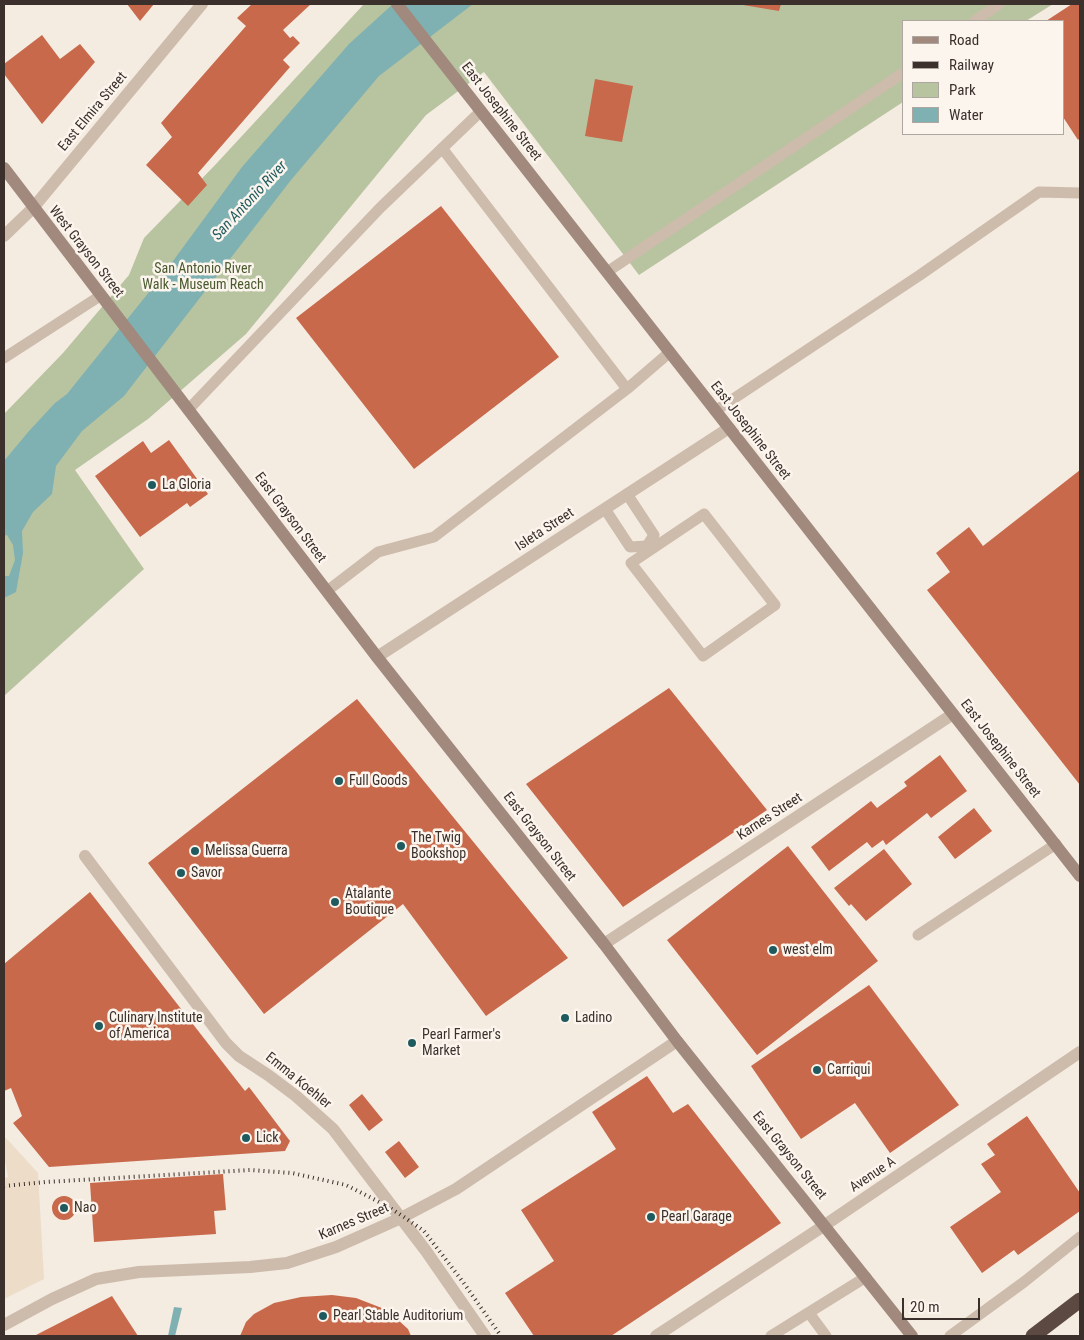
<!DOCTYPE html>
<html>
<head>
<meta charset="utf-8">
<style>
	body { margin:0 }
	#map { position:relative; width:1084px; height:1340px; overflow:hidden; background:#f4ebe1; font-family:"Roboto Condensed",sans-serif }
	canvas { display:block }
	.frame { position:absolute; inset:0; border:5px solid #3b302b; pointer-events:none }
	.legend { position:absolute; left:902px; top:20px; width:162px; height:115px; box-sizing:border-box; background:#fbf5ee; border:1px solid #aea6a0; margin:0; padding:6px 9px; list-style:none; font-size:15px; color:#3b302b }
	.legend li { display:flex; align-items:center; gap:10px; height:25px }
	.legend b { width:25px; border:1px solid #aea6a0 }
	.scale { position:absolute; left:902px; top:1298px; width:78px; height:22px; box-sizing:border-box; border:2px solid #3b302b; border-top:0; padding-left:6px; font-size:15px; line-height:18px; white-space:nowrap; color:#3b302b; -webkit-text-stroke:4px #fbf5ee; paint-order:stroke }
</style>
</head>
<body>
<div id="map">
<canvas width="1084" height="1340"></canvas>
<div class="frame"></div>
<ul class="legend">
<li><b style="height:6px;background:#a18a7d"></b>Road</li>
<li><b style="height:6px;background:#3b302b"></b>Railway</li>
<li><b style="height:14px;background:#b8c4a0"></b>Park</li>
<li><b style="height:14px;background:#7fb0b2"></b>Water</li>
</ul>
<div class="scale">20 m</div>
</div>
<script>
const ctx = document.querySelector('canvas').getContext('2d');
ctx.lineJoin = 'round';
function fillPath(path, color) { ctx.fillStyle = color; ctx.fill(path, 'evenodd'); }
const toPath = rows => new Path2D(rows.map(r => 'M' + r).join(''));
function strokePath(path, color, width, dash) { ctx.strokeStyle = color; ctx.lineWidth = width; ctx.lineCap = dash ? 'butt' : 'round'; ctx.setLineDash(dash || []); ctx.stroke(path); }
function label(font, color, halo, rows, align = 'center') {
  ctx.font = font + ' "Roboto Condensed",sans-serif'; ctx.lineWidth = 5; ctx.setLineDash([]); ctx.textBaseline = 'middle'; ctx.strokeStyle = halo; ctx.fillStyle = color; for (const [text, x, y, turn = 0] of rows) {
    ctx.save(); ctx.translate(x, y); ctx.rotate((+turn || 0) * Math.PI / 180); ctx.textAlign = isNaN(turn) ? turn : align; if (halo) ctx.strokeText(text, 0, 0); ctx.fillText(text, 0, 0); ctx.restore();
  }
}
fillPath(toPath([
	[364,4,1053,4,1026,21,903,21,903,102,639,275,484,72,426,115,246,334,148,419,75,470,144,569,4,696,4,414,63,353,129,275,144,238,216,164]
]), '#b8c4a0');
fillPath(toPath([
	[6,1138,38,1173,44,1279,4,1299,4,1178,8,1177,4,1155,4,1139]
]), '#ecdcc8');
fillPath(toPath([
	[393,4,473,4,379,76,291,180,124,396,82,431,56,466,52,494,33,512,22,531,23,553,16,592,4,598,4,576,9,576,15,560,13,545,7,535,4,536,4,461,29,431,55,403,67,394,162,276,242,167,349,44],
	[174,1307,182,1308,175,1336,168,1336]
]), '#7fb0b2');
fillPath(toPath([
	[127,4,154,4,140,21],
	[252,4,311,4,283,30,290,38,293,36,300,43,283,60,290,67,198,173,207,185,188,206,146,165,172,137,161,123,246,26,237,18],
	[737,4,781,4,779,11],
	[1072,4,1080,4,1080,138,1078,140,1063,117,1063,21,1046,21],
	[42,35,60,59,80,44,95,62,42,124,4,74,4,64],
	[595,79,633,86,622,142,585,136],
	[441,206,559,357,414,469,296,318],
	[169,440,208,494,190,507,187,503,140,537,95,476,143,441,151,453],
	[1080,470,1080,785,927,590,950,572,936,553,969,527,983,546],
	[669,688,767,810,623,907,526,784],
	[357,699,568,958,486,1016,403,904,264,1014,148,863],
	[940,755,967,791,931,818,927,813,886,845,883,840,872,848,867,842,829,871,811,847,871,801,877,808,907,786,904,782],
	[974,808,992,831,955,859,938,837],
	[788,846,878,961,757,1055,667,940],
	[884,849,912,884,866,921,851,904,849,906,834,888],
	[90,892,245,1091,249,1087,290,1141,285,1151,49,1167,13,1123,22,1116,11,1088,4,1091,4,964],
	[869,985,959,1105,890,1153,855,1103,801,1139,751,1066],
	[647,1076,673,1113,688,1104,781,1223,611,1336,534,1336,505,1293,554,1261,521,1210,616,1149,592,1112],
	[362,1094,383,1120,369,1131,349,1105],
	[1027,1116,1080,1193,1080,1211,1018,1255,1014,1250,982,1273,950,1227,1001,1192,981,1164,995,1155,987,1144],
	[399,1141,419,1167,405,1178,385,1152],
	[223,1174,226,1210,214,1211,216,1234,94,1242,90,1183],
	'52 1208a12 12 0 1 1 24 0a12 12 0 1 1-24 0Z',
	[332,1295,356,1298,387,1310,408,1329,411,1336,240,1336,246,1322,254,1314,274,1303,301,1297],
	[112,1296,138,1336,34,1336]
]), '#c8694b');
strokePath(toPath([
	[975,21,999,4],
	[442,148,627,389],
	[607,272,903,73],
	[4,358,100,296],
	[188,410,380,208,481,111],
	[715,411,920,275,1039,192,1080,193],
	[605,509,630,547,647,546,654,535,627,494],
	[704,514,775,605,703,656,631,563,704,514],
	[327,591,378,552,434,537,627,389,670,352],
	[918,935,1056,844],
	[809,1313,826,1336],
	[771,1336,866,1277],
	[950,1336,1024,1282,1080,1237]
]), '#cdbbac', 11);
strokePath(toPath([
	[4,236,33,208,202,4],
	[377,657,729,428],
	[85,856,226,1043,239,1056,268,1075,296,1096,333,1129,426,1251,485,1336],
	[604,944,953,714],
	[4,1325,52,1299,96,1279,139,1272,250,1267,287,1263,336,1247,401,1218,456,1189,677,1041],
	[656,1336,825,1225,1080,1052]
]), '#cdbbac', 12);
strokePath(toPath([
	[397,4,1080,876],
	[4,168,377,657,604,944,677,1041,912,1336]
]), '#a18a7d', 12);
strokePath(toPath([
	[1033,1336,1080,1300]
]), '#5c4a42', 15);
strokePath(toPath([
	[4,1186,46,1182,250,1170,292,1173,346,1185,387,1206,404,1217,424,1231,463,1282,501,1336]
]), '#3b302b', 4, [1, 4]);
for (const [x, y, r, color] of [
	[152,485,5,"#1f5a5e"],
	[339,781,5,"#1f5a5e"],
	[401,846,5,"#1f5a5e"],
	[195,851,5,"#1f5a5e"],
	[181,873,5,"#1f5a5e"],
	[335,902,5,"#1f5a5e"],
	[773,950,5,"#1f5a5e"],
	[565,1018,5,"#1f5a5e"],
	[99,1026,5,"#1f5a5e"],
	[412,1043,5,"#1f5a5e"],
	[817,1070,5,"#1f5a5e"],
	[246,1138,5,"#1f5a5e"],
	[64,1208,5,"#1f5a5e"],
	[651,1217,5,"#1f5a5e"],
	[323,1316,5,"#1f5a5e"]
]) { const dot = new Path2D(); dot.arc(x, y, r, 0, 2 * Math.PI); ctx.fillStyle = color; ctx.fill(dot); strokePath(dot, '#fbf5ee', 2); }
label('14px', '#3b302b', '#fbf5ee', [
	["East Elmira Street",93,112,-50],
	["East Josephine Street",501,112,52],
	["West Grayson Street",86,252,52],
	["East Josephine Street",750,431,52],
	["East Grayson Street",290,518,53],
	["Isleta Street",545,530,-33],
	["East Josephine Street",1000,749,52],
	["Karnes Street",770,817,-33],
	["East Grayson Street",539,837,52],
	["Emma Koehler",298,1081,39],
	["East Grayson Street",789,1156,51],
	["Avenue A",873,1175,-34],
	["Karnes Street",354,1222,-23]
]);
label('14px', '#4a5a2e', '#fbf5ee', [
	["San Antonio River",203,269],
	["Walk - Museum Reach",203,285]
]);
label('14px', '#3b302b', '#fbf5ee', [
	["La Gloria",162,485],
	["Full Goods",349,781],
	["The Twig",411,838],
	["Bookshop",411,854],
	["Melissa Guerra",205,851],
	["Savor",191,873],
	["Atalante",345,894],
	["Boutique",345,910],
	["west elm",783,950],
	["Culinary Institute",109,1018],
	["of America",109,1034],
	["Ladino",575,1018],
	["Pearl Farmer's",422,1035],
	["Market",422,1051],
	["Carriqui",827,1070],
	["Lick",256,1138],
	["Nao",74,1208],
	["Pearl Garage",661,1217],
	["Pearl Stable Auditorium",333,1316]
], 'left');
label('italic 15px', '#1f5a5e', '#fbf5ee', [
	["San Antonio River",250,201,-47]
]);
</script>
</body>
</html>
